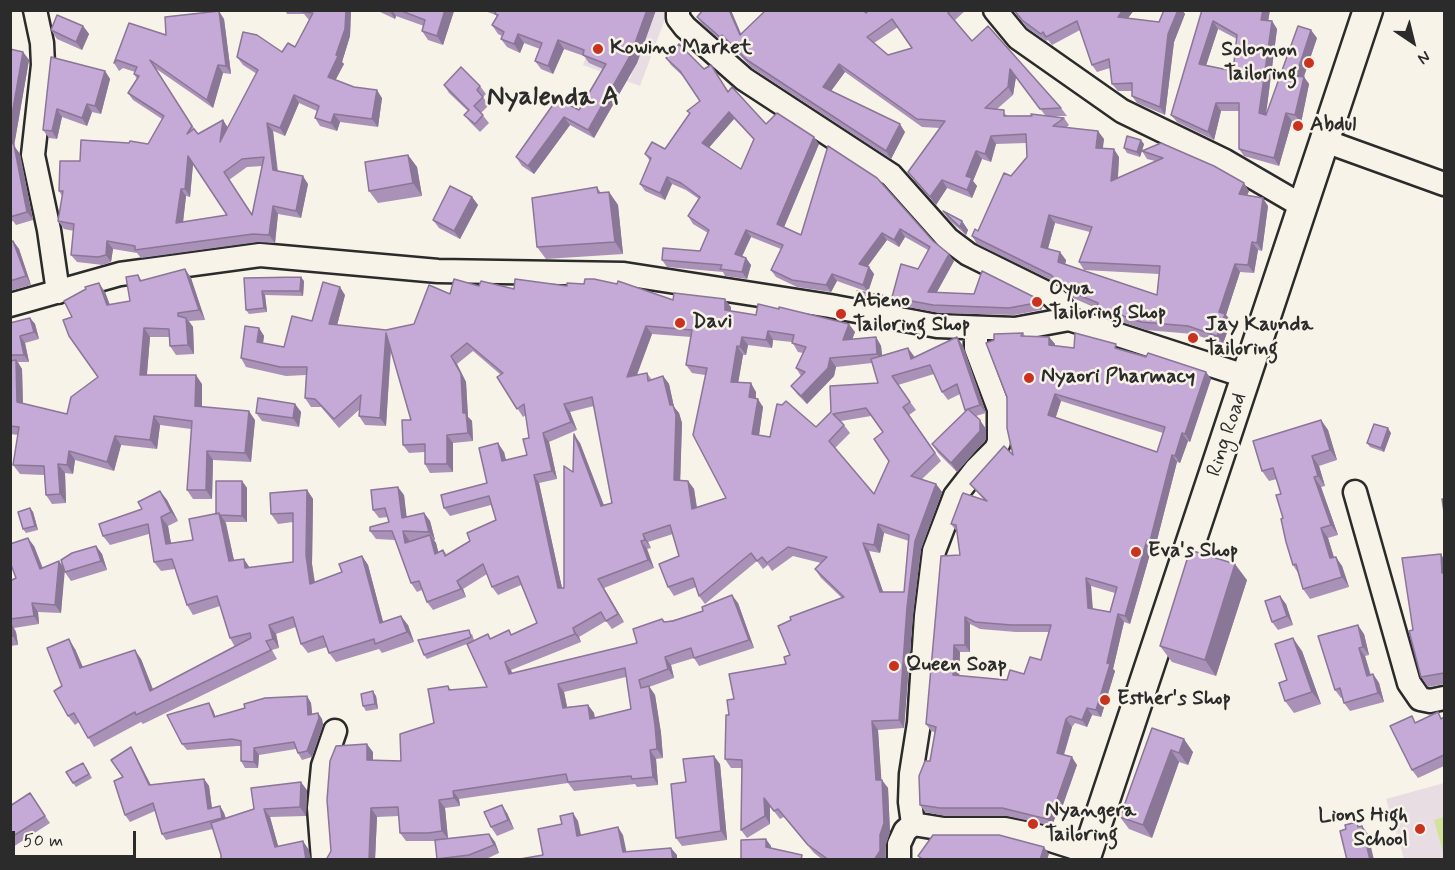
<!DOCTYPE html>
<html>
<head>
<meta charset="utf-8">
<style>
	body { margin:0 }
	#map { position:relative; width:1455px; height:870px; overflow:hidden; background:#f7f3e8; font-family:Mynerve,sans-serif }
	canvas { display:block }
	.frame { position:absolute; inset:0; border:12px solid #2b2b2b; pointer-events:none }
	.north { position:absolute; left:1383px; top:12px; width:60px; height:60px; -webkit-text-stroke:4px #f7f3e8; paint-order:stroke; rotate:145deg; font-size:16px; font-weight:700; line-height:24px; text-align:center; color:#2b2b2b }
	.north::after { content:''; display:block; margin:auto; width:21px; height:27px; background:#2b2b2b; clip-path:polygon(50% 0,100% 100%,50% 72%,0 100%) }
	.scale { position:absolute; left:12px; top:831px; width:124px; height:27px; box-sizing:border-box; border:3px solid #2b2b2b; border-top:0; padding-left:8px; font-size:18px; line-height:21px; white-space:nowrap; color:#2b2b2b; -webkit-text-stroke:4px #f7f3e8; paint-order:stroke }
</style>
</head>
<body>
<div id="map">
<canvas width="1455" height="870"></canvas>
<div class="frame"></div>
<div class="north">N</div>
<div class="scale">50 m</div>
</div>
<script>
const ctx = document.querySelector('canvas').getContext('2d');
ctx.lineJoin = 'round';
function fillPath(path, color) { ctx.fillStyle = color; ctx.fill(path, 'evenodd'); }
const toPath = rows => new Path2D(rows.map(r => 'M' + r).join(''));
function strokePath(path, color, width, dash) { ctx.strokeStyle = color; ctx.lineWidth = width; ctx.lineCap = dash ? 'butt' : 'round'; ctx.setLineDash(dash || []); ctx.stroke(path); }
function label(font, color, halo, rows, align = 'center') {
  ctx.font = font + ' Mynerve,sans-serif'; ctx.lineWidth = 5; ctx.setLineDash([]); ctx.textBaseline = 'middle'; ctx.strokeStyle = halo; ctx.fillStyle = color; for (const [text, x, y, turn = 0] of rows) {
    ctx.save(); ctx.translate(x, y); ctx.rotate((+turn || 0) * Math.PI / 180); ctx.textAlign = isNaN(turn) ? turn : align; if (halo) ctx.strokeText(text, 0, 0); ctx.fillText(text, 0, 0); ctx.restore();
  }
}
fillPath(toPath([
	[603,11,668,11,640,86,583,65],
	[634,67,630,79,609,71],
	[1444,783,1444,859,1404,859,1386,799]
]), '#e8dde3');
fillPath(toPath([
	[1444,817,1444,855,1434,820]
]), '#d1e398');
const minor = toPath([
	[35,10,42,43,43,65,33,155,49,230,58,292],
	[678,10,678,18,685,27,744,79,891,175,948,239,968,254,1051,295,1060,303,1069,319,1248,377],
	[995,10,1018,38,1122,111,1225,161,1304,207],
	[1325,141,1444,184],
	[10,305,120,274,260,255,438,271,624,274,830,306,937,326,1015,329,1069,319],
	[1355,492,1409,683,1420,699,1430,701,1444,698],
	[913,824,910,802,911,774,919,723,926,616,934,551,955,496,976,469,996,449,999,442,999,409,976,348,976,329],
	[323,860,319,808,323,766,335,731],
	[899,860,899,844,905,831,913,824,944,829,1005,829,1035,835,1088,852]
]);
const major = toPath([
	[1085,860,1368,10]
]);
strokePath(minor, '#2b2b2b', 27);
strokePath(major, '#2b2b2b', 33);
strokePath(minor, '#f7f3e8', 22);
strokePath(major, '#f7f3e8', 28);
fillPath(toPath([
	[285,10,351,10,350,36,342,62,344,64,335,80,382,98,378,127,340,122,337,131,320,126,315,118,317,111,299,103,285,136,273,131,278,171,308,184,301,218,278,214,275,243,258,242,141,258,137,253,113,249,111,262,103,265,77,262,71,255,74,231,64,229,58,221,62,196,59,191,80,161,148,144,162,119,133,100,128,93,137,79,134,74,135,72,123,68,119,71,114,63,129,23,166,35,224,19,231,74,223,73,213,108,155,68,198,134,223,120,228,128,257,74,243,65,237,57,282,52,295,47,309,20,304,14,287,14],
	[193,164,227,215,183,222,186,196,190,197],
	[262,166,252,214,229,180,247,167],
	[376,10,457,10,457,12,454,11,443,45,428,40,422,31,424,26,396,16,395,19],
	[482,10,656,10,637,63,594,138,570,125,534,174,522,166,516,157,557,99,579,110,603,69,589,63,584,56,564,49,553,74,541,69,535,61,540,49,524,43,520,53,507,47,501,39,502,36,498,34,492,25,497,17,496,15],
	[869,10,966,10,955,20,972,41,1061,108,1067,116,1053,116,1064,118,1069,125,1067,127,1104,139,1102,149,1119,157,1118,178,1155,161,1147,159,1142,151,1140,157,1127,153,1124,148,1144,144,1142,151,1161,143,1249,191,1247,195,1268,206,1262,251,1258,250,1254,273,1240,272,1226,315,1231,321,1223,344,1193,334,1146,330,1102,315,1098,309,1073,298,1057,283,977,244,972,236,978,231,1011,176,1027,157,1026,143,996,144,991,162,982,159,973,181,977,186,972,198,947,188,936,205,914,180,908,172,940,128,922,127,845,72,831,91,905,132,891,159,752,68,728,43,726,45,703,25,697,17,741,34,866,13],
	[898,27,912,48,888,55,874,43],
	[1016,77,1045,115,1008,116,997,109,1013,95],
	[1055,223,1090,232,1079,262,1084,270,1159,274,1157,295,1065,264,1066,260,1048,249],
	[1013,10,1134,10,1128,18,1159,22,1164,10,1182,10,1185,14,1174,42,1165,115,1137,103,1132,96,1132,91,1118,91,1112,84,1110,68,1097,72,1092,65,1080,30,1052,45,1048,40,1046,41,1027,28],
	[1202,10,1270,10,1268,21,1272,21,1277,29,1266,115,1317,38,1304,77,1309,84,1301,123,1292,121,1279,166,1244,156,1239,149,1239,111,1221,111,1214,140,1177,122,1171,115],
	[1218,29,1237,39,1233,71,1206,65],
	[83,26,89,34,82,50,57,39,51,30],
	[10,49,23,52,29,60,14,146,20,154,33,220,16,225,13,221,10,222],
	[51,57,105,71,110,79,101,114,92,112,87,126,62,117,57,139,49,138,43,130],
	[666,58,729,91,766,124,819,144,784,227,801,235,828,146,954,261,937,292,1038,299,1043,306,1041,310,1014,315,939,313,862,298,857,291,892,297,918,269,928,250,905,237,899,247,887,240,868,266,869,267,874,274,868,292,837,281,831,292,797,287,776,277,771,270,781,249,751,237,742,256,746,258,751,265,747,279,725,276,723,272,667,267,662,260,700,251,708,233,693,224,688,216,699,199,686,190,672,184,665,200,645,191,640,184,650,161,645,154,665,149,700,101,684,77,671,65],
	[734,119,754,140,741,169,709,147],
	[444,85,480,86,486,94,483,97,489,105,481,113,489,123,480,132,470,122,464,115,468,111,449,93],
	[408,155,417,167,422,196,378,203,369,191],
	[597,187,601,193,609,192,618,205,623,254,546,259,537,247],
	[472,197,478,205,460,239,439,228,433,220],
	[943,211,962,221,968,230,966,235,949,220],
	[13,241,19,249,31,285,10,291,10,242],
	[185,269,191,278,205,320,189,321,193,327,194,354,176,355,170,346,169,337,150,337,147,375,202,384,202,407,255,420,251,462,213,460,212,499,193,499,187,490,191,429,160,425,157,449,121,445,114,471,75,460,73,474,65,473,66,503,52,504,46,495,44,475,20,474,13,465,18,435,10,434,10,323,30,318,35,324,39,339,25,343,29,362,18,362,22,369,23,404,67,414,98,377,72,317,105,292,110,305,130,301,138,275,142,281],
	[244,278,304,281,303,296,265,295,267,312,249,314,246,310],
	[479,286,673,300,731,307,731,311,855,332,852,339,876,337,881,346,882,356,914,356,914,357,957,337,963,346,986,413,976,416,986,429,986,439,957,472,938,453,932,444,966,411,960,394,948,400,942,392,934,374,898,385,916,410,909,415,941,461,922,479,936,484,942,492,921,549,913,615,904,728,878,730,881,780,888,788,890,832,886,844,885,860,823,860,814,853,784,817,780,819,770,806,770,824,747,838,741,830,742,768,731,768,725,759,729,715,734,699,786,664,790,655,842,598,821,578,815,569,821,563,793,556,772,571,768,565,763,569,757,561,705,604,699,596,696,587,674,596,668,587,679,556,673,534,648,542,651,548,647,549,654,568,604,588,624,622,612,629,606,621,579,637,581,642,511,670,512,673,637,643,665,622,738,603,754,648,699,666,694,658,671,665,674,678,649,687,655,695,661,733,663,758,656,759,658,785,637,787,635,784,574,791,568,783,459,799,460,806,445,808,448,839,489,834,495,842,499,853,484,860,437,860,435,841,406,841,400,833,399,816,377,817,375,860,326,860,331,851,373,752,373,761,401,761,434,723,448,686,451,690,487,687,467,644,427,659,424,655,472,634,474,640,491,639,512,635,537,623,521,585,498,595,492,587,487,574,463,589,466,597,433,610,427,602,422,590,417,592,411,583,395,540,376,539,370,531,389,522,388,517,379,518,373,510,404,495,406,517,424,513,430,521,435,540,434,540,436,543,438,552,443,550,447,555,470,541,496,520,491,505,450,516,444,508,487,483,504,452,506,460,527,455,529,438,526,415,523,417,497,377,501,375,473,351,457,364,466,382,468,417,472,421,473,441,453,443,453,472,430,473,425,464,425,452,409,453,403,445,411,420,391,351,386,426,365,425,359,416,360,409,339,428,321,407,311,407,305,398,306,375,286,376,246,367,241,358,259,328,264,336,263,343,284,347,312,321,345,295,337,325,386,330,414,324,450,294],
	[652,334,691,337,686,365,692,373,705,375,726,498,697,507,694,489,688,481,680,480,682,423,679,413,674,407,669,384,663,376,652,380,647,373,637,375],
	[773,340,792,342,798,352,803,353,796,368,801,376,791,386,797,394,807,404,834,376,836,367,872,363,878,383,831,412,816,427,770,437,759,435,763,407,756,399,756,392,738,382,743,355,746,355,748,345,772,348],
	[594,406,612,503,604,505,580,443,573,472,564,588,562,588,539,483,557,479,549,442,577,430,570,412],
	[871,416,883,433,889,461,874,494,835,448,850,433,841,421],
	[884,533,909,541,904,592,883,592,869,551,880,553],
	[626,677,631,709,595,718,594,713,588,705,567,707,564,692],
	[1023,333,1025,336,1049,337,1055,344,1055,346,1074,348,1120,349,1206,372,1211,379,1190,442,1188,441,1180,463,1177,462,1155,548,1152,547,1130,624,1124,622,1113,669,1115,671,1101,717,1092,715,1087,727,1075,723,1072,727,1064,755,1077,765,1059,816,1056,815,1052,826,1007,816,945,816,925,812,920,805,930,761,935,732,931,731,926,724,960,555,957,532,951,524,984,500,976,491,970,484,1013,455,1007,397],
	[1061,401,1163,433,1157,452,1055,418],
	[1091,586,1115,593,1110,612,1093,609],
	[970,624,980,629,1016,632,1049,632,1041,660,1024,674,1007,680,959,676,960,652,970,652],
	[295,404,301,412,299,427,262,421,256,413],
	[1321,420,1328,430,1337,460,1319,466,1325,486,1321,487,1338,535,1328,538,1334,557,1342,566,1349,587,1310,599,1303,589,1298,573,1293,565,1283,518,1281,494,1277,479,1269,481,1262,471],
	[1391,433,1384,452,1370,447,1367,443],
	[242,481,247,488,247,522,225,522,234,560,250,568,293,562,293,522,278,524,271,514,307,490,313,499,312,564,315,582,342,572,362,556,368,565,383,622,408,625,414,642,382,653,379,649,336,662,329,653,327,647,308,653,301,644,296,627,276,634,279,648,272,650,277,659,143,724,141,722,94,747,79,722,75,725,68,716,62,686,75,649,83,667,141,659,153,689,235,647,230,638,220,606,193,615,187,605,175,569,161,571,154,562,149,534,110,545,103,536,142,509,160,491,167,500,178,521,168,526,171,544,193,540,216,514],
	[30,508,33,512,38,530,26,533,23,529],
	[34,546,43,568,63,568,96,546,102,554,107,570,71,581,64,571,61,613,38,612,39,624,14,628,16,632,18,645,10,646,10,581,16,578],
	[1441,554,1444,560,1444,684,1428,687,1421,677,1413,630],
	[1247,580,1216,676,1172,662,1160,646],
	[1286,604,1293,625,1278,630,1272,622],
	[1364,634,1369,655,1365,656,1371,675,1373,674,1379,683,1384,702,1350,711,1344,703,1342,698,1341,698,1335,690],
	[1302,651,1321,704,1294,713,1285,701,1287,680],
	[307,696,311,703,312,714,318,713,322,719,323,725,312,757,302,760,298,753,296,749,259,755,258,768,245,768,241,761,241,746,237,746,187,750,182,744,213,710,215,716],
	[376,696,378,709,366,711,363,706],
	[1444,717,1444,766,1418,778,1412,770,1416,722,1442,718],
	[1152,728,1193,752,1188,765,1179,762,1152,838,1129,829,1120,817],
	[131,747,135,754,151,785,204,779,209,786,212,808,220,806,224,813,226,818,307,790,306,816,270,817,278,847,309,850,221,855,213,829,166,840,162,834,155,811,130,822,125,815,123,777],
	[720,764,727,840,682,846,676,838,686,782],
	[86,767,92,778,76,787,73,783],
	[30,793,50,823,10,849,10,806],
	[507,813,514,829,497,836,491,827]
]), '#a991b8');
fillPath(toPath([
	[346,10,351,10,350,36,342,62,344,64,333,85,328,77],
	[389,10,392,10,396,16,395,19],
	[445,10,454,11,443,45,437,36],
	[647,10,656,10,637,63,594,138,588,130],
	[729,10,731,10,745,43,740,35],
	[1123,10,1134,10,1123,25,1118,17],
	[1178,10,1182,10,1185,14,1174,42,1165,115,1160,107,1168,34],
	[1263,10,1270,10,1267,28,1261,20],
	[219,11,224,19,231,74,226,66],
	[1213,21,1218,29,1204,72,1199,64],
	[1272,21,1277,29,1265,121,1259,113],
	[83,26,89,34,82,50,76,42],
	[1311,30,1317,38,1301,84,1296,76],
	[518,34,524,43,520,53,514,44],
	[558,40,564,49,553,74,548,66],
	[23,52,29,60,14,146,20,154,33,220,27,212,10,140,10,126],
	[839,64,845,72,828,95,823,87],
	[218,65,223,73,213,108,207,100],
	[1010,69,1016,77,1013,95,1008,87],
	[105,71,110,79,101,114,95,106],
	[1304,77,1309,84,1301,123,1295,115],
	[377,90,382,98,378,127,372,119],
	[294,95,299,103,285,136,280,128],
	[1216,103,1221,111,1214,140,1208,132],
	[87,104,92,112,87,126,82,118],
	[57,109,62,117,57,139,52,131],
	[729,112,734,119,707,150,702,143],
	[1286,113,1292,121,1279,166,1274,158],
	[334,114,340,122,337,131,331,123],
	[564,117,570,125,534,174,528,166],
	[223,120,228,128,220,142],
	[267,123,273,131,278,178,273,170],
	[900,124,905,132,891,159,886,151],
	[1098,131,1104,139,1102,156,1096,148],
	[991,136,996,144,991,162,985,154],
	[814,137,819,144,782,232,777,224],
	[1141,140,1144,144,1140,157,1137,152],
	[1114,149,1119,157,1117,189,1111,181],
	[976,151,982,159,973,181,977,186,972,198,967,190,966,176],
	[408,155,417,167,422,196,413,183],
	[188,156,193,164,190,197,185,189],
	[303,176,308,184,301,218,296,211],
	[667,177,672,184,665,200,660,193],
	[942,180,947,188,936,205,930,197],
	[1244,183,1249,191,1245,201,1239,194],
	[181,189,186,196,182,231,176,223],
	[609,192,618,205,623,254,615,242],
	[472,197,478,205,460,239,454,231],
	[1263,198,1268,206,1262,251,1257,243],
	[273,206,278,214,275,243,269,235],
	[1049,215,1055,223,1046,255,1041,247],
	[962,221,968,230,966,235,960,227],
	[900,229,905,237,899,247,894,240],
	[746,230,751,237,740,261,735,254],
	[882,233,887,240,864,271,859,264],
	[13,241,19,249,31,285,26,276],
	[107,241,113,249,111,262,106,255],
	[1252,242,1258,250,1254,273,1248,265],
	[1060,252,1066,260,1064,270,1058,262],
	[949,254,954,261,933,299,928,292],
	[746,258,751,265,747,279,742,272],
	[1235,264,1240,272,1226,315,1231,321,1223,344,1217,336,1219,312],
	[869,267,874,274,868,292,863,285],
	[185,269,191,278,205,320,199,310],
	[832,274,837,281,831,292,826,285],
	[301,277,304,281,303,296,300,291],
	[99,283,105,292,113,314,107,305],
	[340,287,345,295,335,333,329,324],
	[262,291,265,295,267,312,264,308],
	[725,299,731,307,731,318,725,310],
	[1038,299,1043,306,1041,310,1036,303],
	[30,318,35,324,39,339,34,332],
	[186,318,193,327,194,354,188,345],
	[849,324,855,332,849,348,843,340],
	[646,326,652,334,633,385,627,377],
	[144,328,150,337,146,384,140,375],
	[259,328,264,336,262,350,257,342],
	[768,331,773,340,772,348,766,340],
	[386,333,391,342,386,426,380,418],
	[20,336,25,343,29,362,24,355],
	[742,337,748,345,746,355,740,347],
	[876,337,881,346,883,362,877,354],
	[957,337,963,346,986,413,980,405],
	[1049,337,1055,344,1055,353,1049,345],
	[737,346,743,355,737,390,731,382],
	[908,348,914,356,917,367,911,359],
	[451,356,457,364,466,382,468,417,472,421,473,441,468,433],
	[830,358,836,367,834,376,807,404,801,396],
	[16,360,22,369,23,411,17,402],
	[1206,372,1211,379,1190,442,1185,434],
	[196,375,202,384,202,415,195,406],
	[663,376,669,384,674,407,679,413,682,423,680,488,674,480],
	[751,383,756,392,755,405,749,397],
	[1055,394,1061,401,1054,423,1048,415],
	[758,399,763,407,758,442,752,434],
	[295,404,301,412,299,427,293,418],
	[564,404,570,412,577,430,571,422],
	[249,411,255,420,251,462,245,453],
	[154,416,160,425,157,449,150,440],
	[980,420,986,429,986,439,957,472,951,463],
	[1321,420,1328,430,1337,460,1330,450],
	[1388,428,1391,433,1384,452,1381,448],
	[543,433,549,442,557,479,552,471],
	[1182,433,1188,441,1180,463,1175,456],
	[574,434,580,443,607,514,601,506],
	[447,435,453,443,453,472,447,464],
	[115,436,121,445,114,471,107,462],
	[498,443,504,452,508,469,502,461],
	[69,451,75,460,73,474,67,465],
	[207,451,213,460,212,499,206,490],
	[1172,455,1177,462,1155,548,1150,541],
	[1312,456,1319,466,1325,486,1318,476],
	[58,464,65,473,66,503,60,494],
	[534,475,539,483,564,597,558,588],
	[1314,477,1321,487,1338,535,1331,525],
	[242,481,247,488,247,522,242,516],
	[688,481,694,489,698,517,692,509],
	[936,484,942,492,921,549,913,615,904,728,899,720,907,607,915,541],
	[398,487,404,495,408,527,402,518],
	[307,490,313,499,312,564,316,593,310,584,306,555],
	[160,491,167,500,178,521,171,512],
	[30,508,33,512,38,530,35,526],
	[219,513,226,523,236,570,229,561],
	[424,513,430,521,435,540,429,532],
	[161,517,168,526,173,554,166,544],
	[878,524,884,533,880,553,874,545],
	[1321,528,1328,538,1337,568,1330,558],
	[403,531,409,540,411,551,405,543],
	[643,534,648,542,651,548,645,540],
	[430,535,436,543,441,562,435,554],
	[28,538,34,546,46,578,40,569],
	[1147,540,1152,547,1130,624,1125,616],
	[641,541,647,549,654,568,648,560],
	[863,543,869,551,886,600,880,592],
	[96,546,102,554,107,570,101,561],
	[1441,554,1444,560,1444,576,1442,573],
	[362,556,368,565,386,633,380,623],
	[1336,557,1342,566,1349,587,1342,577],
	[244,559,250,568,245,568],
	[59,561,65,569,61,613,55,605],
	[1235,564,1247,580,1216,676,1205,660],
	[1086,578,1091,586,1093,616,1088,608],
	[598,579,604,588,624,622,618,614],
	[457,581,463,589,466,597,461,589],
	[732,595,738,603,754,648,749,640],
	[1280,596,1286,604,1293,625,1287,616],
	[32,603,38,612,39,624,34,616],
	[1118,614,1124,622,1113,669,1115,671,1101,717,1096,710],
	[401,616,408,625,414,642,407,632],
	[965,617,970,624,970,652,965,645],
	[11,623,16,632,18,645,13,636],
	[269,625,276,634,279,648,273,639],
	[1358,625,1364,634,1369,655,1363,647],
	[573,628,579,637,581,642,575,634],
	[1293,638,1302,651,1321,704,1312,692],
	[69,639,75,649,87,677,80,668],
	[954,645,960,652,959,683,953,675],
	[1359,648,1365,656,1373,685,1367,676],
	[135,650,141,659,157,700,150,691],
	[665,657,671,665,674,678,668,669],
	[505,662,511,670,515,682,509,674],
	[1373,674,1379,683,1384,702,1378,693],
	[558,684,564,692,569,716,563,708],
	[649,686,655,695,661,733,663,758,657,749],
	[373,691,376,696,378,709,375,704],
	[307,696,311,703,313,722,308,715],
	[209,703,213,710,218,723,214,717],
	[588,705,594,713,596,727,590,719],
	[1087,708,1092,715,1087,727,1082,720],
	[318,713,322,719,323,725,312,757,307,751],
	[1066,719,1072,727,1062,760,1057,753],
	[872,721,878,730,882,788,876,780],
	[1184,739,1193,752,1188,765,1179,753],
	[367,744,373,752,373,769,367,760],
	[131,747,135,754,154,792,149,785],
	[254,748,259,755,258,768,254,762],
	[650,750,656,759,658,785,653,777],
	[1171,750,1179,762,1152,838,1143,825],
	[714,756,720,764,727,840,721,831],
	[1072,757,1077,765,1059,816,1054,808],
	[204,779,209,786,213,816,208,809],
	[882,780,888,788,890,832,886,844,885,860,874,860,880,835],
	[301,782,307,790,306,816,300,807],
	[453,791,459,799,460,806,454,798],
	[764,798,770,806,770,824,765,816],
	[439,800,445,808,448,839,442,831],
	[502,805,507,813,514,829,508,820],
	[220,806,224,813,227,825,222,818],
	[1051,807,1056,815,1052,826,1047,819],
	[371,808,377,817,375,860,369,860],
	[264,809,270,817,281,856,275,847],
	[573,813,578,821,583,844,577,836],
	[1362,826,1368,834,1374,860,1370,860],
	[618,827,623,835,628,859,623,852],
	[489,834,495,842,499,853,494,845],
	[766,839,771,846,772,854,766,847],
	[303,841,309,850,311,860,306,860],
	[1044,847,1049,854,1047,860,1040,860],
	[671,848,677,855,677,860,673,860]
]), '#8a7696');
const building = toPath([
	[303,10,346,10,345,29,336,55,338,56,328,77,354,87,377,90,372,119,334,114,331,123,315,118,319,106,294,95,280,128,267,123,273,170,303,176,296,211,273,206,269,235,253,234,135,250,135,246,107,241,106,255,98,257,71,255,74,224,58,221,63,191,59,191,60,161,80,161,81,140,129,143,130,141,148,144,164,116,128,93,139,76,134,74,137,67,117,60,114,63,129,23,166,35,165,17,219,11,226,66,218,65,207,100,150,60,192,126,187,134,194,129,198,134,223,120,220,142,258,70,237,57,243,32,257,35,282,52,288,43,295,47,313,13,303,12,303,10],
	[188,156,227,215,176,223,181,189,185,189,188,156],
	[264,157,252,215,224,172,242,159,264,157],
	[399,10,445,10,437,36,422,31,425,20,399,10],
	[496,10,647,10,631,54,588,130,564,117,528,166,516,157,557,99,579,110,606,64,583,55,584,50,558,40,548,66,535,61,542,43,518,34,514,44,501,39,504,32,492,25,498,15,495,14,496,10],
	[703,10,729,10,740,35,766,10,863,10,866,13,869,10,951,10,948,13,972,41,988,26,1061,108,1040,109,1010,69,1008,87,985,108,1004,110,1004,116,1032,116,1031,114,1064,118,1053,126,1098,131,1096,148,1114,149,1111,181,1163,158,1142,151,1161,143,1214,166,1244,183,1239,194,1263,198,1257,243,1252,242,1248,265,1235,264,1219,312,1225,314,1217,336,1188,326,1141,322,1097,307,1098,303,1067,290,1051,275,972,236,975,229,978,231,1004,173,1011,176,1027,157,1026,134,991,136,985,154,976,151,966,176,972,178,967,190,942,180,930,197,908,172,945,121,917,119,839,64,823,87,900,124,886,151,747,60,722,35,720,37,697,17,703,10],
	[892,19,912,48,888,55,867,37,892,19],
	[1049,215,1092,227,1079,262,1160,266,1157,295,1058,262,1060,252,1041,247,1049,215],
	[1014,10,1123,10,1118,17,1159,22,1164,10,1178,10,1168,34,1160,107,1132,96,1132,83,1112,84,1109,59,1092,65,1077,21,1046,37,1043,32,1041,34,1022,20,1014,10],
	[1202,10,1263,10,1261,20,1272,21,1259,113,1266,115,1298,26,1311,30,1296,76,1304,77,1295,115,1286,113,1274,158,1239,149,1239,103,1216,103,1208,132,1171,115,1202,10],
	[1213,21,1237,35,1233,71,1199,64,1213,21],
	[57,15,83,26,76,42,51,30,57,15],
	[679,44,704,69,711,65,728,92,732,87,766,124,777,113,814,137,777,224,801,235,828,146,877,178,933,241,949,254,928,292,974,294,982,271,1038,299,1036,303,1009,308,933,305,857,291,892,297,901,264,918,269,930,247,900,229,894,240,882,233,859,264,869,267,863,285,832,274,826,285,792,280,771,270,783,245,746,230,735,254,746,258,742,272,720,269,722,265,662,260,663,248,700,251,709,230,688,216,700,197,681,183,667,177,660,193,640,184,651,158,645,154,652,142,665,149,690,113,687,111,700,101,680,71,666,58,679,44],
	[729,112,754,139,741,169,702,143,729,112],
	[10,49,23,52,10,126,10,49],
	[51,57,105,71,95,106,87,104,82,118,57,109,52,131,43,130,51,57],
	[461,67,480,86,477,90,483,97,474,106,483,115,475,124,464,115,469,110,444,85,461,67],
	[1127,136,1141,140,1137,152,1124,148,1127,136],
	[10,140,14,145,27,212,10,217,10,140],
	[408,155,413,183,369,191,365,162,408,155],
	[450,186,472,197,454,231,433,220,450,186],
	[597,187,598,193,609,192,615,242,537,247,532,198,597,187],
	[943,211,962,221,960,227,943,211],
	[13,241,26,276,10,281,10,242,13,241],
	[185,269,199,310,178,313,178,316,186,318,188,345,170,346,169,329,144,328,140,375,196,375,195,406,249,411,245,453,207,451,206,490,187,490,192,421,154,416,150,440,115,436,107,462,69,451,67,465,58,464,60,494,46,495,44,466,13,465,19,427,10,426,10,361,16,360,17,402,67,414,71,397,98,377,69,336,63,320,72,317,64,301,86,289,85,287,99,283,107,305,130,301,126,277,138,275,140,281,185,269],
	[301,277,300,291,262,291,264,308,246,310,244,278,301,277],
	[454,279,479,286,481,281,514,289,515,279,567,286,567,283,584,284,585,279,594,279,617,284,618,281,673,300,674,293,725,299,725,310,756,315,758,304,779,309,779,307,849,324,843,340,876,337,877,354,830,358,828,368,801,396,791,386,805,372,796,368,806,347,792,343,794,335,768,331,766,340,742,337,740,347,737,346,731,382,751,383,749,397,758,399,752,434,770,437,777,404,782,405,786,401,816,427,831,412,830,386,878,383,871,359,908,348,911,359,957,337,980,405,965,410,957,384,942,392,930,365,892,376,910,402,903,407,935,453,911,476,936,484,915,541,907,607,899,720,872,721,876,780,882,780,884,823,880,835,880,851,874,860,829,860,808,845,778,809,774,811,764,798,765,816,741,830,742,760,725,759,726,715,729,715,727,700,734,699,729,674,786,664,784,657,790,655,778,626,791,620,790,617,844,597,815,569,827,557,788,547,767,563,762,557,757,561,751,553,699,596,693,578,668,587,659,564,679,556,670,525,643,534,645,540,641,541,648,560,598,579,618,614,606,621,601,612,573,628,575,634,505,662,509,674,637,643,633,629,662,619,664,622,673,621,703,611,702,607,732,595,749,640,694,658,691,648,665,657,668,669,639,680,641,688,649,686,655,725,657,749,650,750,653,777,632,779,631,776,568,782,566,774,453,791,454,798,439,800,442,831,428,833,400,833,398,807,371,808,369,860,326,860,331,851,327,800,330,761,336,746,367,744,367,760,401,761,400,734,434,723,428,689,448,686,449,690,487,687,467,644,488,634,490,639,509,630,511,635,537,623,518,576,492,587,483,564,457,581,461,589,427,602,419,581,411,583,392,531,370,531,370,527,389,522,385,508,373,510,371,490,398,487,402,518,424,513,429,532,403,531,405,543,430,535,435,554,443,550,445,556,470,541,467,533,496,520,489,496,444,508,441,495,487,483,479,448,498,443,502,461,527,455,523,439,529,438,524,404,517,409,497,377,503,373,467,343,451,356,461,374,463,413,466,413,468,433,447,435,447,464,425,464,425,444,403,445,402,420,411,420,386,333,380,418,359,416,361,395,334,419,315,399,305,398,307,367,280,367,241,358,245,326,259,328,257,342,284,347,292,316,312,321,323,282,340,287,329,324,386,330,414,324,429,285,450,294,454,279],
	[646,326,692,330,686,365,707,368,693,435,726,498,692,509,688,481,674,480,676,415,673,405,670,405,663,376,648,381,647,373,627,377,646,326],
	[592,397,612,503,601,506,574,434,573,472,564,466,564,588,558,588,534,475,552,471,543,433,571,422,564,404,592,397],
	[866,408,883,432,874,439,889,461,874,494,829,441,844,425,833,414,866,408],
	[878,524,909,535,904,592,880,592,863,543,874,545,878,524],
	[625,668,631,709,590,719,588,705,563,708,558,684,625,668],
	[30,318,34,332,20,336,24,355,10,355,10,323,30,318],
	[1023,333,1021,336,1049,337,1049,345,1074,348,1075,333,1116,344,1115,348,1146,357,1148,353,1206,372,1185,434,1182,433,1175,456,1172,455,1150,541,1147,540,1125,616,1118,614,1107,663,1110,664,1096,710,1087,708,1082,720,1070,716,1066,719,1057,753,1072,757,1054,808,1051,807,1047,819,1002,808,940,808,920,805,919,776,925,761,930,761,936,727,926,724,941,556,960,555,956,525,951,524,962,495,963,493,987,501,970,484,1004,446,1013,455,1007,428,1007,397,986,343,994,340,994,334,1023,333],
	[1055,394,1165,427,1157,452,1048,415,1055,394],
	[1086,578,1117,587,1110,612,1088,608,1086,578],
	[965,617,975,622,1011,625,1051,625,1041,660,1030,657,1024,674,1010,670,1007,680,953,675,954,645,965,645,965,617],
	[258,398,295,404,293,418,256,413,258,398],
	[968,409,980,420,980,431,951,463,932,444,968,409],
	[1321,420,1330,450,1312,456,1318,476,1314,477,1331,525,1321,528,1330,558,1336,557,1342,577,1303,589,1296,564,1293,565,1286,542,1281,519,1283,518,1276,495,1281,494,1273,468,1262,471,1253,441,1321,420],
	[1374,424,1388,428,1381,448,1367,443,1374,424],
	[216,481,242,481,242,516,220,515,219,513,216,514,216,481],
	[307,490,306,555,310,584,342,572,339,564,362,556,380,623,401,616,407,632,375,644,374,639,329,653,323,636,301,644,293,617,269,625,273,639,266,641,271,650,136,715,135,712,88,738,74,713,68,716,54,691,62,686,47,648,69,639,80,668,135,650,150,691,251,638,250,633,230,638,217,596,187,605,172,559,154,562,148,524,103,536,99,524,142,509,138,502,160,491,171,512,161,517,166,544,193,540,189,519,219,513,229,561,244,559,245,568,293,562,293,513,271,514,270,493,307,490],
	[1442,499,1444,499,1444,512,1442,499],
	[30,508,35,526,23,529,18,512,30,508],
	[28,538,40,569,59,561,55,605,32,603,34,616,10,619,10,581,16,578,10,562,10,544,28,538],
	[96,546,101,561,65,572,61,560,72,553,96,546],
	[1190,550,1235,564,1205,660,1160,646,1190,550],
	[1441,554,1442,573,1444,573,1444,673,1421,677,1409,631,1413,630,1402,558,1441,554],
	[1280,596,1287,616,1272,622,1265,601,1280,596],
	[10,623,13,636,10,637,10,623],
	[1358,625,1363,647,1359,648,1367,676,1373,674,1378,693,1344,703,1340,688,1335,690,1318,636,1358,625],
	[469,630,471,637,424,655,418,640,469,630],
	[1293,638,1312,692,1285,701,1279,683,1287,680,1275,644,1293,638],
	[373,691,375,704,363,706,361,694,373,691],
	[307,696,308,715,318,713,319,718,307,751,298,753,294,742,254,748,254,762,241,761,241,741,232,739,182,744,167,715,209,703,214,717,245,708,244,704,265,698,307,696],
	[1438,712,1441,719,1444,717,1444,755,1412,770,1390,726,1412,716,1415,723,1438,712],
	[1152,728,1184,739,1179,753,1171,750,1143,825,1120,817,1152,728],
	[131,747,149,785,204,779,208,809,220,806,222,818,162,834,153,803,125,815,114,781,123,777,111,760,131,747],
	[714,756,721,831,676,838,671,784,686,782,683,759,714,756],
	[83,763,89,774,73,783,66,772,83,763],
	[301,782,300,807,264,809,275,847,303,841,306,860,221,860,221,855,211,823,254,809,251,788,301,782],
	[30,793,45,816,10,838,10,806,30,793],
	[502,805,508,820,491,827,484,812,502,805],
	[573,813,577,836,618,827,623,852,671,848,673,860,514,860,543,855,538,829,562,824,560,816,573,813],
	[1357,822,1358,827,1362,826,1370,860,1347,860,1340,831,1346,829,1345,825,1357,822],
	[489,834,494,845,469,855,437,859,435,840,489,834],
	[933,835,999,835,1044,847,1040,860,924,860,918,856,933,835],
	[766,839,766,847,802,855,801,860,741,860,741,840,766,839]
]);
fillPath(building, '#c5a9d6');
strokePath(building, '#8a7696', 1.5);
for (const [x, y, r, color] of [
	[598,49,6,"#c8321e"],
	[1309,63,6,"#c8321e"],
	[1298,126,6,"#c8321e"],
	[1037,302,6,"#c8321e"],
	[841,314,6,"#c8321e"],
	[680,323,6,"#c8321e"],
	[1193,338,6,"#c8321e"],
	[1029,378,6,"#c8321e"],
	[1136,552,6,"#c8321e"],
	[894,666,6,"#c8321e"],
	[1105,700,6,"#c8321e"],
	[1033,824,6,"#c8321e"],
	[1420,829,6,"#c8321e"]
]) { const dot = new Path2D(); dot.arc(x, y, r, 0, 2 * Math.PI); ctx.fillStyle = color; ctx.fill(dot); strokePath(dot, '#f7f3e8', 2); }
label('bold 21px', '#2b2b2b', '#f7f3e8', [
	["Kowino Market",610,49],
	["Solomon",1297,51,"right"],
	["Tailoring",1297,75,"right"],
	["Abdul",1310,126],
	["Oyua",1049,290],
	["Tailoring Shop",1049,314],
	["Atieno",853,302],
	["Tailoring Shop",853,326],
	["Davi",692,323],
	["Jay Kaunda",1205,326],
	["Tailoring",1205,350],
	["Nyaori Pharmacy",1041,378],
	["Eva's Shop",1148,552],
	["Queen Soap",906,666],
	["Esther's Shop",1117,700],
	["Nyangera",1045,812],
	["Tailoring",1045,836],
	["Lions High",1408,817,"right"],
	["School",1408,841,"right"]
], 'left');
label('21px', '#2b2b2b', '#f7f3e8', [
	["Ring Road",1228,435,-72]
]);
label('bold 27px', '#2b2b2b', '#f7f3e8', [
	["Nyalenda A",553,98]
]);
</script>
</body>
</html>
